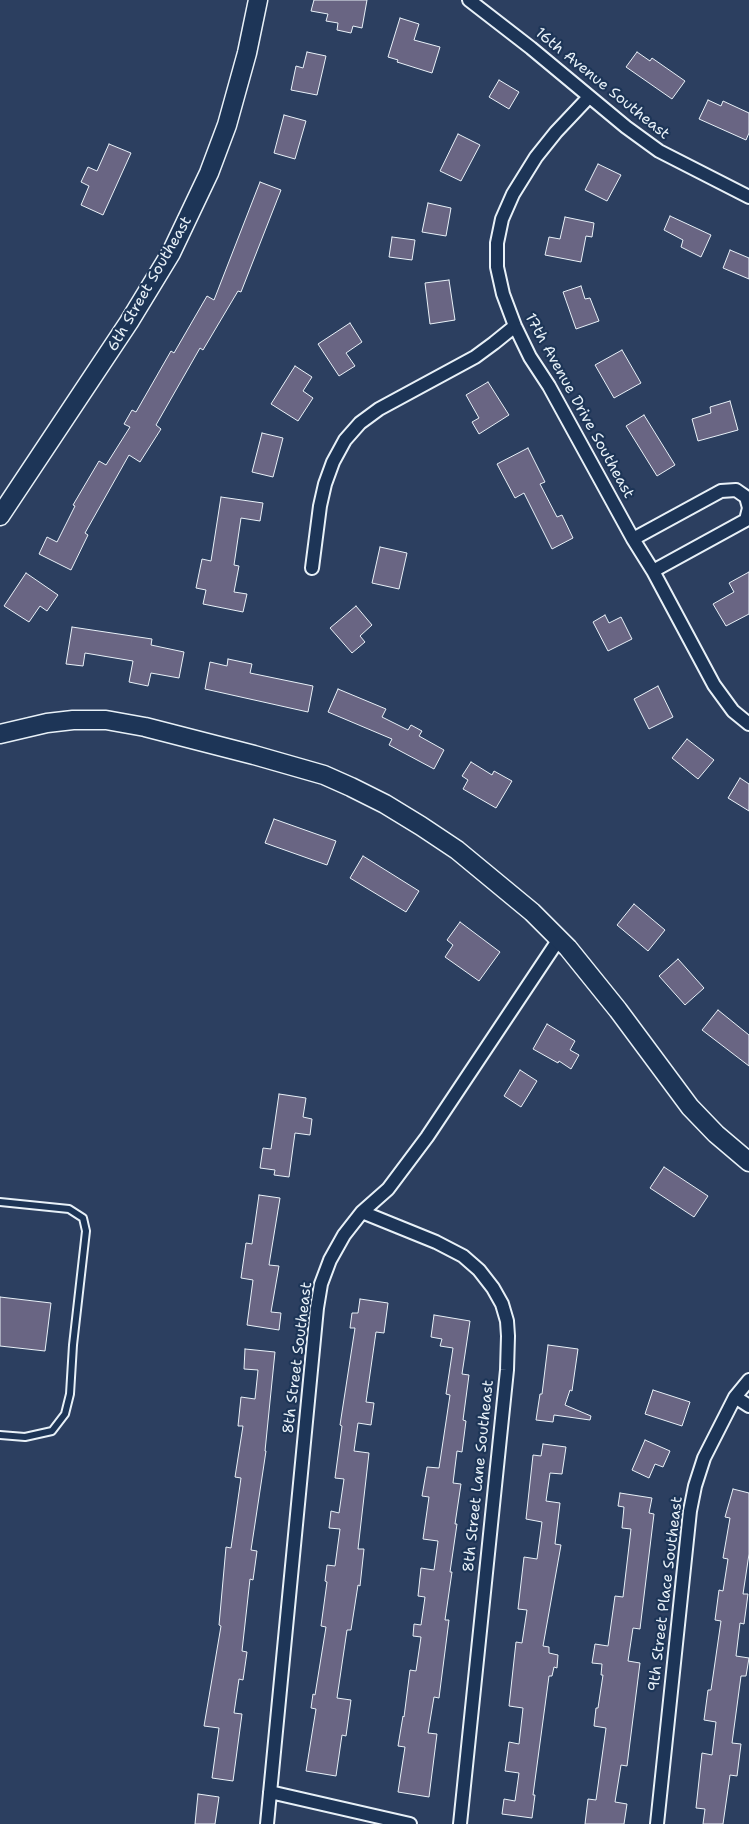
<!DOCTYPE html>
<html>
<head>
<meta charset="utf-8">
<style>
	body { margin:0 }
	canvas { display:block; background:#2c3f60 }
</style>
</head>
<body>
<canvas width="749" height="1824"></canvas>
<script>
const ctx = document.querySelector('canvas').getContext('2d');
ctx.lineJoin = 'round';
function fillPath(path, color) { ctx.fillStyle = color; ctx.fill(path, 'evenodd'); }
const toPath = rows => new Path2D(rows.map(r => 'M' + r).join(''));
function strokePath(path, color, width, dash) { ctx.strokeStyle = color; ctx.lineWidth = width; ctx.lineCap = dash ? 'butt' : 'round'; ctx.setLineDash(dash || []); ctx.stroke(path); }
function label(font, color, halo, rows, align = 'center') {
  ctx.font = font + ' "Shantell Sans",sans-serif'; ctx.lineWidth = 4.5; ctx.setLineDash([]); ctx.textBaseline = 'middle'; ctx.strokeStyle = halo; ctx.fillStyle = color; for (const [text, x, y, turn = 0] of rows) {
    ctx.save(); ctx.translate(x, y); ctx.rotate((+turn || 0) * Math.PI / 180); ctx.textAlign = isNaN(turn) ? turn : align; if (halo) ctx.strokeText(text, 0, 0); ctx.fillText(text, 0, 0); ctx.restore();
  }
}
const building = toPath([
	[314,0,367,0,362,28,353,26,351,33,337,30,338,23,326,21,328,14,311,11,314,0],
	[400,18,419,24,414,40,440,47,432,73,397,62,398,60,388,57,400,18],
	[307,52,326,56,317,95,291,90,296,66,303,68,307,52],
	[637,52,650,61,652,58,685,81,672,99,626,67,637,52],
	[499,80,519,92,509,109,489,97,499,80],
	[708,100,721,106,723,101,749,113,749,133,746,140,699,119,708,100],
	[284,115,306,121,295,159,274,153,284,115],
	[458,134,480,145,461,181,440,171,458,134],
	[109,144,131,153,103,215,81,205,89,186,81,182,88,167,97,171,109,144],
	[598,164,621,175,607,201,585,190,598,164],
	[260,182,281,190,241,292,238,291,203,350,200,348,156,425,161,429,140,462,129,455,85,533,88,535,71,570,39,554,47,537,57,542,75,506,73,505,99,461,106,465,130,427,124,424,132,410,136,412,171,351,174,353,207,296,214,300,260,182],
	[428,203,451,208,446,236,422,232,428,203],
	[670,216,711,235,701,257,681,247,683,240,664,230,670,216],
	[565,217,594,223,592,237,586,236,581,262,545,255,549,237,560,239,565,217],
	[392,237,415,240,412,260,389,257,392,237],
	[730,250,749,258,749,279,723,268,730,250],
	[449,280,455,320,430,324,425,283,449,280],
	[581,286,585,299,590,298,599,321,576,329,563,292,581,286],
	[350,323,362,342,346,353,355,366,339,376,318,344,350,323],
	[622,350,641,383,614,398,595,365,622,350],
	[295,366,312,377,303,391,313,398,298,421,271,404,295,366],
	[488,382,509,415,479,434,472,422,479,418,466,395,488,382],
	[730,401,738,430,698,441,692,419,711,413,710,407,730,401],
	[644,415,675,465,657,476,626,426,644,415],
	[262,433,283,438,273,477,252,472,262,433],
	[528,448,545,482,540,484,557,517,562,515,573,538,552,549,524,493,515,498,497,464,528,448],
	[221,497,263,503,260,521,241,518,234,565,239,566,234,592,247,594,243,612,203,604,206,590,196,588,202,559,211,561,221,497],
	[380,547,407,553,399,589,372,583,380,547],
	[749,572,749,614,726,626,713,604,734,592,729,583,749,572],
	[26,573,58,595,47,611,40,606,29,622,4,606,26,573],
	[356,606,372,625,360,636,365,642,352,653,330,628,356,606],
	[605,615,609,623,621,617,632,639,608,651,593,622,605,615],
	[72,627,152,639,151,645,184,652,179,678,151,673,148,686,129,682,133,661,85,653,83,666,66,664,72,627],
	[228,659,252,664,250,673,313,686,308,712,205,689,210,662,227,666,228,659],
	[658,686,673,717,649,729,634,699,658,686],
	[338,689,386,709,382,717,408,730,411,725,422,731,419,736,444,750,434,769,389,745,392,739,328,712,338,689],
	[687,739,714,760,698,779,672,758,687,739],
	[471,762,492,775,494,771,512,781,496,808,463,789,468,780,462,776,471,762],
	[740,778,749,784,749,811,728,798,740,778],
	[274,819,336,841,327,865,265,843,274,819],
	[363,856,419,891,406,912,350,878,363,856],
	[634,904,665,930,648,951,617,925,634,904],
	[460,922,500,952,479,981,445,957,453,945,447,940,460,922],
	[678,959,704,988,685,1005,659,976,678,959],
	[718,1010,749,1035,749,1066,702,1030,718,1010],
	[547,1024,575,1041,570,1050,579,1055,571,1069,559,1061,558,1063,533,1049,547,1024],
	[520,1070,537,1081,521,1107,504,1096,520,1070],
	[279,1094,306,1098,303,1117,312,1119,310,1135,295,1133,289,1177,274,1175,275,1170,260,1168,263,1148,271,1149,279,1094],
	[664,1167,708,1196,694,1217,650,1188,664,1167],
	[259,1195,280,1198,269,1265,279,1266,271,1312,281,1313,279,1330,247,1325,253,1280,241,1278,246,1243,252,1244,259,1195],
	[0,1297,51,1303,45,1351,0,1346,0,1297],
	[360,1299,388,1303,384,1333,376,1332,366,1402,374,1403,371,1425,358,1423,354,1451,369,1453,358,1549,364,1549,360,1586,358,1585,351,1630,347,1630,337,1698,351,1700,346,1736,342,1735,336,1776,306,1771,316,1709,311,1708,313,1694,315,1695,326,1627,321,1626,327,1582,325,1581,327,1565,335,1566,340,1529,329,1528,331,1511,339,1513,344,1479,335,1478,342,1426,340,1425,355,1328,350,1328,352,1313,358,1313,360,1299],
	[434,1315,470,1321,462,1374,469,1375,463,1420,466,1421,462,1452,457,1451,453,1483,461,1484,455,1524,457,1524,450,1572,452,1572,445,1620,449,1620,439,1698,434,1697,428,1733,437,1734,429,1797,398,1792,405,1747,398,1746,403,1716,404,1717,410,1670,416,1671,421,1637,413,1636,414,1624,421,1625,425,1597,418,1596,421,1568,434,1570,438,1541,423,1539,429,1497,422,1496,427,1467,439,1468,450,1395,446,1394,453,1348,440,1346,442,1339,431,1337,434,1315],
	[548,1345,578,1349,572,1391,570,1390,565,1405,591,1416,590,1420,554,1415,553,1422,536,1420,540,1394,542,1394,548,1345],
	[245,1349,275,1352,265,1451,266,1451,251,1550,257,1551,253,1580,250,1579,242,1651,247,1652,243,1680,239,1679,234,1713,242,1714,233,1781,212,1778,219,1728,204,1726,221,1626,219,1625,226,1547,231,1548,241,1478,235,1477,243,1426,238,1426,241,1397,255,1399,258,1370,244,1369,245,1349],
	[653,1390,690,1402,682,1426,645,1414,653,1390],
	[645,1440,670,1451,663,1467,655,1464,649,1478,632,1470,645,1440],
	[543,1444,566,1447,562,1474,550,1473,546,1501,560,1503,555,1544,561,1545,543,1646,549,1647,549,1653,558,1655,557,1668,554,1667,552,1676,549,1676,533,1795,535,1795,532,1818,502,1814,504,1799,515,1801,519,1773,505,1771,509,1742,519,1744,523,1708,509,1706,516,1642,522,1643,527,1610,518,1609,524,1557,537,1559,542,1522,526,1519,533,1455,541,1456,543,1444],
	[733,1489,749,1493,749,1554,743,1594,748,1594,744,1624,740,1623,736,1656,749,1658,746,1676,741,1676,732,1743,741,1744,737,1776,730,1775,723,1824,703,1824,705,1809,696,1808,702,1753,712,1755,716,1722,704,1720,708,1690,711,1690,721,1621,715,1620,719,1590,723,1591,728,1559,723,1558,730,1518,725,1517,733,1489],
	[620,1493,652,1498,649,1513,654,1514,640,1629,633,1628,628,1661,640,1663,627,1766,621,1765,615,1802,627,1804,624,1824,585,1824,588,1799,596,1800,606,1728,594,1726,596,1708,598,1708,603,1675,601,1675,602,1664,592,1663,595,1644,608,1646,615,1596,623,1597,631,1529,622,1528,624,1507,618,1506,620,1493],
	[198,1794,219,1797,215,1824,195,1824,198,1794]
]);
fillPath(building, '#696583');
strokePath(building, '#e8f1f8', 1);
const lane = toPath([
	[0,1202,69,1209,83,1218,86,1231,73,1345,70,1394,65,1414,52,1431,25,1437,0,1435]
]);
const street = toPath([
	[469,0,531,48,626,127,659,151,749,197],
	[589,97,556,132,536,157,513,194,502,219,497,243,497,267,503,294,515,326,530,357,549,386,633,539,653,571,714,685,733,711,749,724],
	[633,539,721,491,736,490,746,497,749,508,746,520,653,571],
	[312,568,320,506,325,484,333,462,345,440,360,423,379,409,475,357,494,343,515,326],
	[362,1212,436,1242,463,1256,479,1270,493,1288,502,1304,507,1321,508,1336,507,1370,460,1824],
	[735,1397,749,1406],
	[270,1792,410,1824],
	[267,1824,317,1308,321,1284,330,1260,344,1235,362,1212,388,1189,427,1137,559,939],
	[657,1824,690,1511,695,1486,704,1458,735,1397,749,1380]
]);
const secondary = toPath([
	[0,516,129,322,171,253,209,173,227,125,247,53,258,0],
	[0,734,47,723,73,720,106,720,145,727,254,755,324,775,351,787,385,804,421,826,457,850,532,912,568,948,618,1010,690,1107,716,1134,749,1162]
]);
strokePath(lane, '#e8f1f8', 10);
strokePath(street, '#e8f1f8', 16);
strokePath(secondary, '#e8f1f8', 21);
strokePath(lane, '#1d3557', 6);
strokePath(street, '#1d3557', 12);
strokePath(secondary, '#1d3557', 18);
label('15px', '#e8f1f8', '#1d3557', [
	["16th Avenue Southeast",602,84,39],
	["6th Street Southeast",150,284,-60],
	["17th Avenue Drive Southeast",579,406,61],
	["8th Street Southeast",298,1358,-83],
	["8th Street Lane Southeast",479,1476,-84],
	["9th Street Place Southeast",666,1594,-83]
]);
</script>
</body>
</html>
